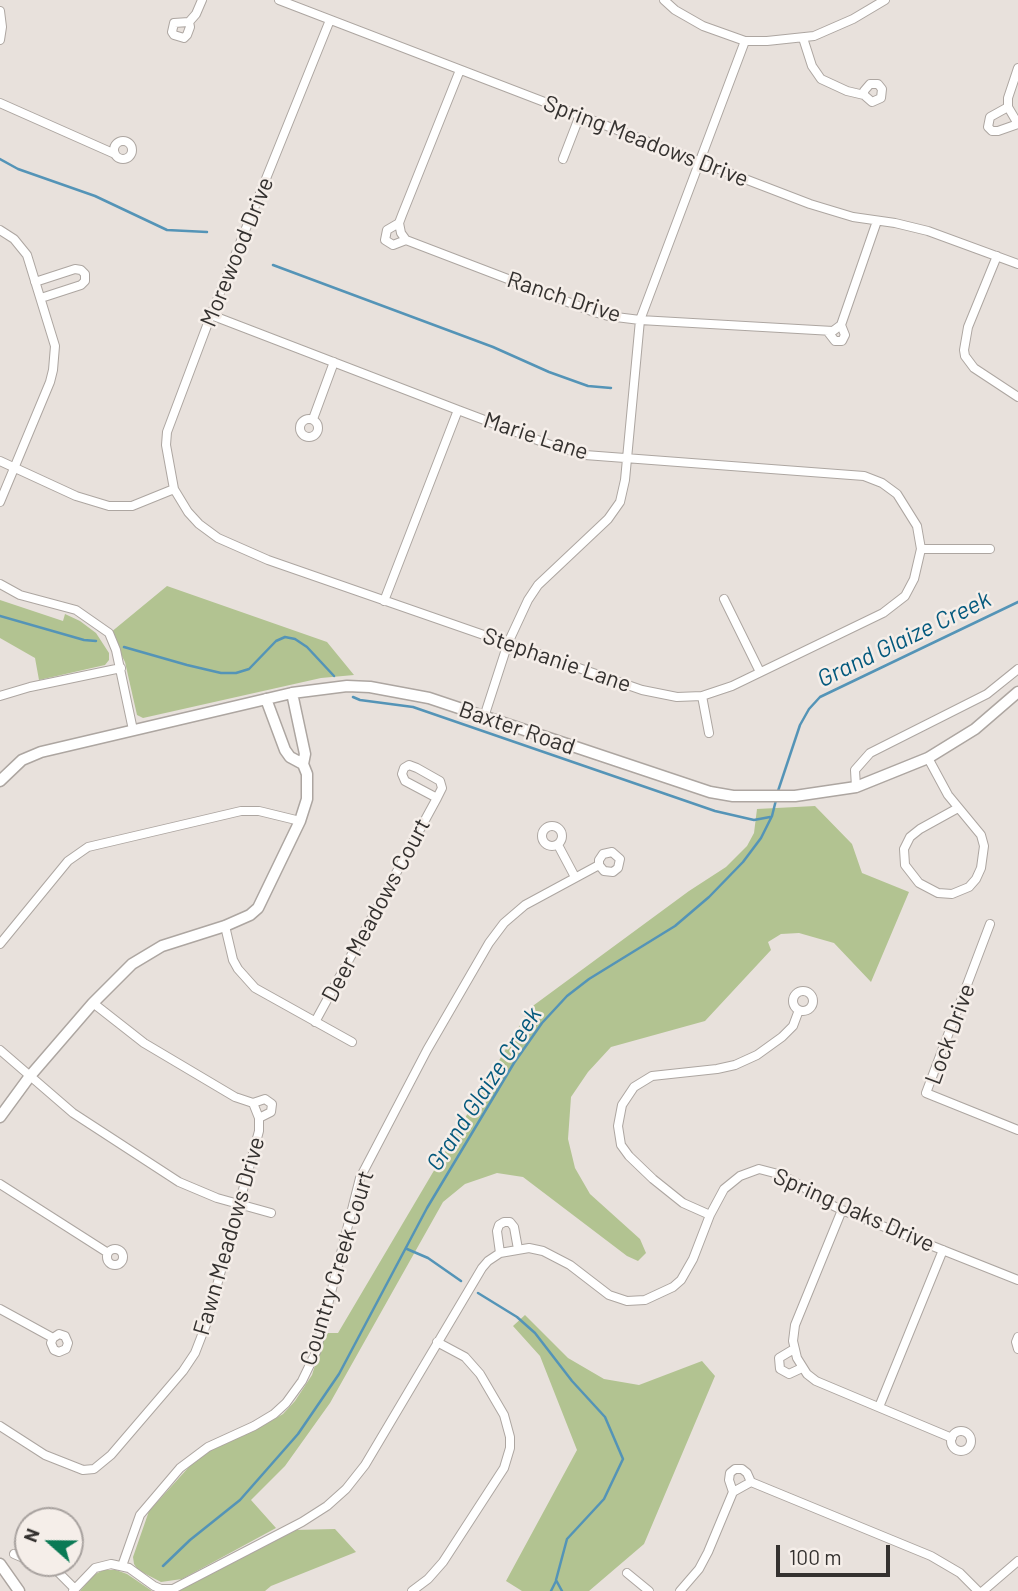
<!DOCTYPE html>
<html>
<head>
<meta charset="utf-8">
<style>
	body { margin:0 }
	#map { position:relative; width:1018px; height:1591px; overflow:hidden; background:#e8e1dc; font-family:Barlow,sans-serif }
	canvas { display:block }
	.north { position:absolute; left:14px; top:1507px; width:70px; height:70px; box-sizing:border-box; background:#f5eee9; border:2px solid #a8a29f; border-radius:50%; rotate:291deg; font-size:19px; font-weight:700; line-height:28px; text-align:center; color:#34312f }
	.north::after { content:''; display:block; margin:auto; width:24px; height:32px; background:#0a7a55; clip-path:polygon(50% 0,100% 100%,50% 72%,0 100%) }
	.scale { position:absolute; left:776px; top:1545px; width:114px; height:32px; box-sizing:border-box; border:4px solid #34312f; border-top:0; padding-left:9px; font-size:21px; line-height:24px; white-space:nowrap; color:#34312f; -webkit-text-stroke:5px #f5eee9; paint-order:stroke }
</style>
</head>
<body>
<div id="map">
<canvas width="1018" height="1591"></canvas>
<div class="north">N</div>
<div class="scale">100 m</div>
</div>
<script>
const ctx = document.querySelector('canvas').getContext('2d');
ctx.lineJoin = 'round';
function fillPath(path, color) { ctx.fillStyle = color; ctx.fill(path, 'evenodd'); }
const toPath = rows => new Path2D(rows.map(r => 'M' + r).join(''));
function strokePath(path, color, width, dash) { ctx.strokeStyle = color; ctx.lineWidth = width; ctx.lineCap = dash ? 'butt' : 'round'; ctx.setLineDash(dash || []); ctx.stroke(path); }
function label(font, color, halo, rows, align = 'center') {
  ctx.font = font + ' Barlow,sans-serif'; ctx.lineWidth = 5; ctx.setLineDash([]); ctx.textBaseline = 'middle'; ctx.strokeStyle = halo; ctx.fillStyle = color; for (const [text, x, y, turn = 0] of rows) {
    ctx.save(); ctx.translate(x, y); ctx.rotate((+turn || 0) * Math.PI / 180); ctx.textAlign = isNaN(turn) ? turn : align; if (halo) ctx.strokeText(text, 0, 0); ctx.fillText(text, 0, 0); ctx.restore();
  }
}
fillPath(toPath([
	[167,586,327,642,354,675,321,678,143,718,137,715,125,662,110,633],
	[0,600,63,621,65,614,80,621,96,633,109,653,109,660,105,665,39,680,35,658,0,638],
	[815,806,852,844,862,873,909,892,871,982,834,943,799,933,781,934,768,942,771,950,705,1021,611,1047,588,1072,571,1097,568,1139,575,1168,590,1194,640,1239,646,1253,638,1261,627,1256,523,1177,497,1173,465,1184,443,1202,330,1403,285,1466,251,1500,276,1528,182,1579,161,1582,138,1570,134,1564,133,1557,149,1511,198,1457,222,1442,264,1425,283,1414,295,1401,312,1375,325,1333,338,1333,530,1008,689,891,726,867,747,846,754,833,757,809],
	[525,1315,568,1358,604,1379,639,1385,702,1361,715,1376,644,1544,589,1591,522,1591,506,1581,577,1450,540,1356,513,1326],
	[335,1529,356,1552,271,1586,265,1591,178,1591,294,1530],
	[103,1570,116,1570,127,1574,152,1591,80,1591,94,1575]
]), '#b2c391');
strokePath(toPath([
	[0,159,18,169,95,196,167,230,207,232],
	[273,265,493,347,549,372,588,386,611,388],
	[0,616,84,640,96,641],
	[124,647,187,665,221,673,236,673,249,669,276,641,285,637,295,639,307,647,334,676],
	[353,697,360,700,413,707,715,811,754,820,770,817],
	[777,794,800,725,809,709,820,697,1018,602],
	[407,1249,428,1258,461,1281],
	[478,1293,517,1317,535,1333,572,1381,605,1417,623,1459,604,1499,567,1539,556,1580,562,1591],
	[163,1566,190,1540,240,1500,298,1434,339,1374,427,1208,514,1063,542,1023,567,996,589,979,675,926,709,897,743,862,761,838,772,816,776,800],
	[551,1591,556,1581]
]), '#5494b7', 2.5);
const street = toPath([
	[279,0,810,204,853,217,895,223,928,231,1018,264],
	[664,0,675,10,703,26,745,41,767,41,814,36,853,19,885,0],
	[0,11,2,27,0,40],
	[189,22,174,23,172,32,174,35,184,38,187,35,190,27,189,22,196,14,202,0],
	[803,38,812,66,821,79,847,91,864,95,872,102,881,98,882,89,878,84,870,84,864,91,864,95],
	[1018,68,1008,98,1008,107,1018,124],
	[460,70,402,215,399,223,401,233,406,240,594,312,608,316,640,320,833,331,841,325,877,221],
	[0,103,115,154],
	[1008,107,990,117,988,127,992,131,998,131,1018,124],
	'114 150a9 9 0 1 1 18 0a9 9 0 1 1-18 0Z',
	[563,159,580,115],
	[399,223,387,230,385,240,393,245,406,240],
	[0,230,14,239,27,255,55,346,53,370,50,382,0,502],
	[997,256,968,327,964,350,965,356,974,368,1018,397],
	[35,282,75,269,81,270,85,274,85,281,81,285,41,298],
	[211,315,458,410,548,444,585,455,864,476,882,483,897,494,917,526,921,549,914,579,905,596,883,613,732,686,702,696,677,697,642,690,268,560,218,538,199,524,188,512,174,489,166,445,167,432,211,315,330,20],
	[828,332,835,341,842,341,845,335,841,325],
	'300 428a9 9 0 1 1 18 0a9 9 0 1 1-18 0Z',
	[313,419,334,362],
	[0,461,76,496,109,506,132,506,174,489],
	[921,549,990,549],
	[0,584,20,595,76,610,109,633,116,650,133,730],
	[724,599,760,672],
	[384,601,458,410],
	[0,696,30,687,121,668],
	[702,696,709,733],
	[484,717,508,643,528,600,538,585,608,519,620,502,625,480,640,320,745,41],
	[928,758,948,795,981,835,984,846,981,868,976,879,969,887,952,894,938,893,919,883,905,865,904,849,910,837,920,829,958,808],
	[856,787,855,770,870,753,987,694,1018,669],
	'542 836a10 10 0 1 1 20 0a10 10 0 1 1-20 0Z',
	[558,845,575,877],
	[990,924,926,1093,1018,1130],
	[225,926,233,960,238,969,255,988,352,1042],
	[0,944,68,861,88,847,241,811,259,811,300,821],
	'793 1001a10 10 0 1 1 20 0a10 10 0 1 1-20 0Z',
	[315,1022,437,798,442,788,440,781,417,768,409,765,404,768,402,774,405,781,437,798],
	[0,1050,73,1113,179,1182,217,1198,271,1213],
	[253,1103,265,1099,272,1104,271,1112,259,1118],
	[0,1184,108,1253],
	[842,1210,795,1325,793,1341,797,1358,807,1374,816,1381,952,1438],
	[710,1215,683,1203,653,1179,629,1156,621,1145,618,1126,622,1105,634,1087,652,1076,717,1069,735,1065,757,1055,782,1037,793,1026,799,1010],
	'107 1257a8 8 0 1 1 16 0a8 8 0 1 1-16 0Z',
	[500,1253,497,1231,499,1225,504,1222,510,1222,514,1227,518,1249],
	[0,1309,53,1338,59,1334,65,1336,68,1343,66,1349,59,1352,54,1350,51,1343,53,1338],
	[1018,1337,1016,1342,1018,1349],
	[794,1349,779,1358,780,1369,789,1374,802,1368],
	[879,1407,943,1250],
	[0,1426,45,1455,83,1470,94,1469,111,1455,183,1371,195,1353,207,1322,259,1131,259,1118,253,1103,235,1097,144,1043,93,1003],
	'951 1441a10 10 0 1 1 20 0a10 10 0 1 1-20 0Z',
	[733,1492,729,1480,730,1473,735,1469,742,1469,747,1473,751,1482],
	[14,1554,28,1560],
	[36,1563,57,1571,75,1589],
	[122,1566,140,1515,180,1468,208,1447,254,1426,274,1414,286,1403,302,1381,316,1352,360,1178,427,1050,489,943,504,923,525,905,599,865,599,860,603,854,612,852,620,859,618,868,613,872,604,871,599,865],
	[627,1573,649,1591],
	[73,1591,95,1568,111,1564,129,1568,154,1586,161,1589,173,1589,302,1522,327,1506,346,1489,365,1465,482,1268,488,1261,500,1253,529,1248,543,1251,570,1265,609,1295,627,1301,645,1300,673,1287,681,1280,693,1259,710,1215,724,1189,740,1176,759,1169,782,1175,805,1188,819,1199,842,1210,1018,1280],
	[412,1591,428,1579,443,1562,504,1468,510,1448,510,1437,504,1415,480,1374,465,1357,437,1342],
	[680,1591,699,1569,708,1552,733,1492,751,1482,931,1556,960,1573,978,1591],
	[983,1591,1018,1561]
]);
const secondary = toPath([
	[266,699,285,750,290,757,303,764],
	[0,781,22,760,41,752,292,693,347,686,370,687,429,698,710,792,733,796,795,796,856,787,928,758,975,729,1018,692],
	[0,1117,30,1076,93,1003,132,964,162,946,225,926,250,915,258,908,300,821,307,799,307,774,303,764,305,754,292,693],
	[0,1564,19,1591]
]);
strokePath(street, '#ada6a1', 10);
strokePath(secondary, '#ada6a1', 13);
strokePath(street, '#fff', 8);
strokePath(secondary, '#fff', 10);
label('23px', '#34312f', '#f5eee9', [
	["Spring Meadows Drive",646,141,21],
	["Morewood Drive",237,252,-68],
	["Ranch Drive",564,297,18],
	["Marie Lane",536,436,18],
	["Stephanie Lane",557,660,19],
	["Baxter Road",517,728,19],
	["Deer Meadows Court",376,910,-62],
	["Lock Drive",950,1034,-70],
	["Spring Oaks Drive",854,1210,24],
	["Fawn Meadows Drive",229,1236,-74],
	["Country Creek Court",337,1268,-73]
]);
label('italic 24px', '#04597d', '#f5eee9', [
	["Grand Glaize Creek",904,639,-26],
	["Grand Glaize Creek",484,1089,-57]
]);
</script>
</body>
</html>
